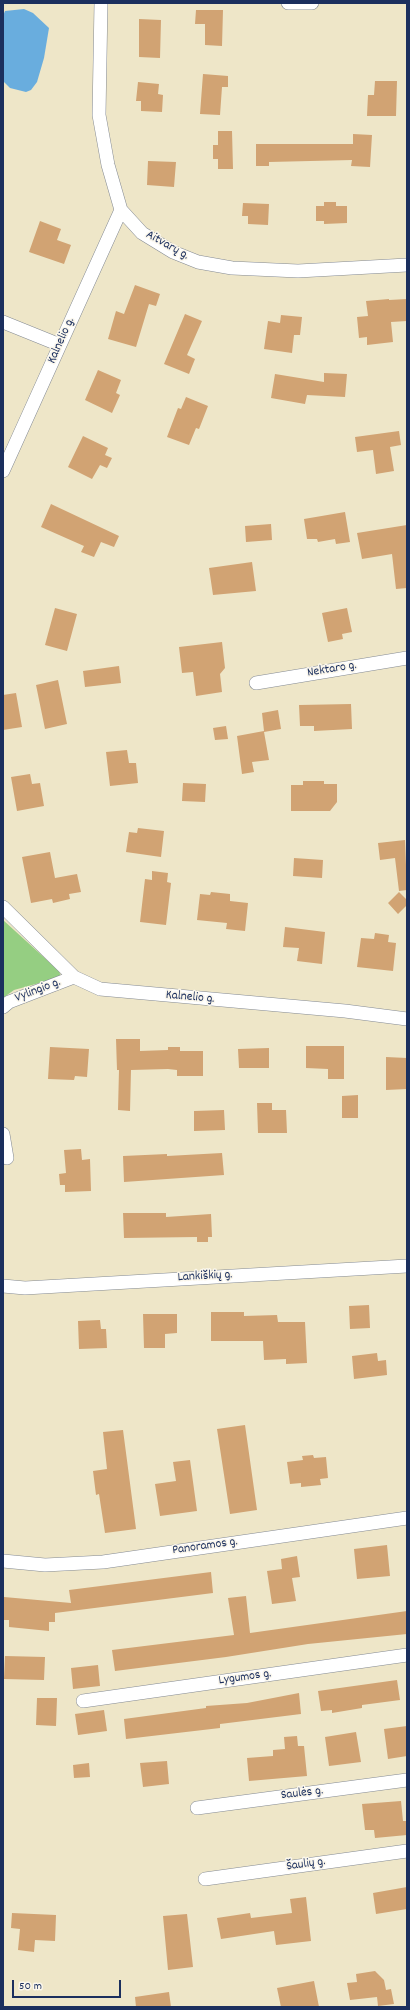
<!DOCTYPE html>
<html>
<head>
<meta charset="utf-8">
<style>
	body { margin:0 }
	#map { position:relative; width:410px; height:2010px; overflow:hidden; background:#eee6c8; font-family:Dekko,sans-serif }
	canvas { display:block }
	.frame { position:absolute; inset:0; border:4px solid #1b2f5e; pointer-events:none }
	.scale { position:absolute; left:12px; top:1980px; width:109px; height:18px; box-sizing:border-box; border:2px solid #1b2f5e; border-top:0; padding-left:5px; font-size:12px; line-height:14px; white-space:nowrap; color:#1b2f5e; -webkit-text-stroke:3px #fbf7ec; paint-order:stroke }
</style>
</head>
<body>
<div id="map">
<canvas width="410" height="2010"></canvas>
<div class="frame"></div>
<div class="scale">50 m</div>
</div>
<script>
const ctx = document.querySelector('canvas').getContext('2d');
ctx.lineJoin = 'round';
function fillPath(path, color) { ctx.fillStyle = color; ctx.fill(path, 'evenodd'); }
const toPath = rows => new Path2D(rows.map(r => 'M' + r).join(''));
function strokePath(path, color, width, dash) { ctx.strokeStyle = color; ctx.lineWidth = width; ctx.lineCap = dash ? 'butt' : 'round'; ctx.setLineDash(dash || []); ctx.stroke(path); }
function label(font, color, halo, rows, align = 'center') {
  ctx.font = font + ' Dekko,sans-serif'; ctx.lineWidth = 3; ctx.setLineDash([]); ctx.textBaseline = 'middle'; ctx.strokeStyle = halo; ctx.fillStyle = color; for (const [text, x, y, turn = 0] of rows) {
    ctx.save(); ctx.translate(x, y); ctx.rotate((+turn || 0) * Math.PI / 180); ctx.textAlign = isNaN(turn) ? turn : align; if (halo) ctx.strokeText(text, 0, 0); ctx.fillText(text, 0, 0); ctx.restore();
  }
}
fillPath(toPath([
	[3,920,59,971,61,977,14,990,3,998]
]), '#95ce82');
fillPath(toPath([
	[24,9,33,13,49,28,44,58,37,82,31,90,26,92,10,88,3,81,3,16,5,11]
]), '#69adde');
fillPath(toPath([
	[196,10,223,10,222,46,205,45,205,24,195,24],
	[139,19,161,20,160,58,139,57],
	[203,74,228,76,228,87,222,87,220,115,200,114],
	[375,81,397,81,396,116,367,116,368,95,374,95],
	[138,82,159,84,158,94,163,95,162,112,141,111,141,101,136,101],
	[218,131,232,131,233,169,218,169,218,159,213,159,213,145,218,145],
	[353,134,372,135,370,167,351,166,352,160,269,162,269,166,256,166,256,144,353,144],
	[148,161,176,162,174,187,147,185],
	[324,202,336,202,336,206,347,206,347,223,324,224,324,221,316,221,316,206,324,206],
	[243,203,269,204,268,225,248,224,248,216,242,216],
	[40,221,61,229,57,240,71,245,64,264,29,252],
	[135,285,160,294,156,306,149,304,136,347,108,339,116,311,124,314],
	[389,299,389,300,407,299,407,321,391,322,393,342,367,345,367,337,359,338,357,317,368,316,366,301],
	[185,314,202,321,187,355,195,359,189,374,164,364],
	[281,315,302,317,300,335,294,335,292,353,264,349,268,321,280,323],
	[98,370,121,380,116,393,120,395,112,413,85,400],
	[324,373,347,374,345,397,307,395,305,404,271,398,275,374,324,382],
	[186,397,208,406,199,429,196,428,189,445,167,437,178,408,181,409],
	[399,431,401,445,390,447,394,471,376,474,373,450,357,452,355,437],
	[83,436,108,448,105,455,112,458,107,468,100,465,92,479,68,467],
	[51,504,119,536,114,547,101,542,94,557,81,552,84,546,41,527],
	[345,512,350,542,336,544,335,539,318,542,317,539,307,539,304,519],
	[271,524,272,540,246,542,245,526],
	[407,525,407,588,396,589,392,554,362,559,357,533],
	[252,562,256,591,213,595,209,568],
	[55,608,77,614,67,651,45,645],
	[347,608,352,632,342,634,343,639,328,642,322,613],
	[222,642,225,668,220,674,222,692,196,696,193,672,182,673,179,647],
	[119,666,121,683,85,687,83,671],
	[58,680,67,724,45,729,36,685],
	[16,693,22,727,3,730,3,695],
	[351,704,352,729,314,731,314,726,300,726,299,705],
	[278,710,281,729,264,732,269,760,252,762,254,772,242,774,237,736,264,731,262,713],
	[226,726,228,739,215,740,213,728],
	[127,750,129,763,136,763,138,783,110,786,106,752],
	[30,774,32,784,40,783,44,806,17,811,11,777],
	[303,781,324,781,324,784,337,784,337,802,330,811,291,811,291,785,303,785],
	[183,783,206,784,205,802,182,801],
	[138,828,164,831,161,857,126,852,129,832,137,833],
	[405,840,407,890,399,891,395,858,380,860,378,843],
	[50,852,55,878,77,874,81,892,69,894,70,899,53,903,52,899,31,903,22,857],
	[294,858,323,860,322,878,293,876],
	[152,871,168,873,167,882,171,883,166,925,140,922,145,879,152,880],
	[211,892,230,894,230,901,248,903,245,931,226,929,227,923,197,920,200,894,210,895],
	[399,892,407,900,407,905,398,914,388,903],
	[285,927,325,932,322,964,297,961,299,948,283,947],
	[375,933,389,935,388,942,396,943,393,971,357,967,361,938,374,939],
	[116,1039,140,1039,140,1051,168,1050,168,1047,180,1047,180,1051,203,1051,203,1076,177,1076,177,1070,168,1069,131,1070,130,1111,118,1110,119,1070,117,1070],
	[306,1046,344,1046,344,1079,328,1079,328,1069,306,1068],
	[50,1047,89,1049,87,1077,75,1076,74,1080,48,1079],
	[269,1048,269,1068,239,1068,238,1049],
	[386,1057,407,1058,407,1089,386,1090],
	[358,1095,358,1118,342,1118,342,1096],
	[257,1103,272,1103,272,1110,286,1110,287,1133,258,1133],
	[224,1110,225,1130,194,1131,194,1111],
	[81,1149,82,1160,90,1159,91,1191,65,1192,65,1185,60,1185,59,1174,66,1173,64,1150],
	[222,1153,224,1175,124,1182,123,1156,167,1154,167,1156],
	[123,1213,166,1213,166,1217,211,1214,212,1237,208,1237,208,1242,197,1242,197,1237,124,1238],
	[369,1305,370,1328,350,1329,349,1306],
	[211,1312,244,1312,244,1316,277,1315,278,1322,305,1322,307,1363,286,1364,286,1359,264,1360,263,1341,211,1341],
	[143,1314,177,1314,177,1333,165,1334,165,1348,144,1348],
	[100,1320,101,1329,106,1329,107,1348,79,1349,78,1321],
	[377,1353,378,1361,386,1360,387,1375,354,1379,352,1356],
	[245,1425,257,1510,230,1514,217,1429],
	[123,1430,136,1529,105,1533,99,1494,96,1495,93,1471,107,1469,103,1432],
	[313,1455,314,1458,326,1457,328,1478,320,1479,321,1485,301,1487,301,1483,290,1484,287,1462,303,1460,302,1456],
	[190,1460,197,1511,160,1516,155,1484,176,1481,173,1462],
	[387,1545,390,1576,357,1579,354,1549],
	[297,1556,300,1577,292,1578,296,1601,272,1604,267,1571,282,1569,281,1559],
	[211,1572,213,1593,55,1613,55,1622,49,1622,49,1631,9,1627,9,1620,3,1620,4,1597,71,1603,69,1590],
	[246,1596,250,1633,407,1611,407,1634,308,1644,226,1657,115,1671,112,1650,234,1635,228,1598],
	[5,1656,45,1657,44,1680,4,1679],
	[98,1665,100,1686,73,1689,71,1668],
	[397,1680,400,1700,362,1705,362,1708,332,1713,332,1710,321,1711,318,1691],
	[299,1693,301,1714,220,1724,220,1728,126,1739,124,1719,206,1708,206,1706,247,1703],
	[37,1698,57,1698,56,1726,36,1725],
	[104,1710,107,1731,78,1735,75,1714],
	[407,1726,407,1756,388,1759,384,1729],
	[356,1732,361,1762,329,1766,325,1737],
	[297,1736,298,1746,304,1746,307,1776,249,1781,247,1758,273,1756,273,1750,285,1749,284,1737],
	[167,1761,169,1784,143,1787,140,1763],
	[89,1763,90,1777,74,1778,73,1765],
	[401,1801,403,1821,407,1821,407,1835,375,1838,374,1830,365,1830,362,1804],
	[407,1887,407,1909,376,1914,373,1893],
	[306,1897,311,1941,276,1945,274,1931,221,1939,217,1918,250,1913,251,1918,292,1913,290,1899],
	[12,1913,56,1915,55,1941,35,1940,34,1952,18,1950,20,1929,11,1928],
	[187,1914,193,1967,168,1970,163,1916],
	[375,1971,384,1980,386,1990,391,1989,394,2004,378,2006,377,1997,350,2000,347,1983,357,1982,356,1974],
	[314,1981,319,2007,281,2007,277,1988],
	[169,1992,171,2007,136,2007,135,1997]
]), '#d1a373');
const street = toPath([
	[101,3,99,115,108,165,121,210,142,233,173,252,198,262,232,268,298,271,407,265],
	[288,3,312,3],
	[3,322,60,345],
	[3,471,121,210],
	[256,683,407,658],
	[3,907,74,977,100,989,345,1011,407,1019],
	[3,1007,9,1002,74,977],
	[3,1134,7,1158],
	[3,1286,25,1288,407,1266],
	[3,1561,45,1565,103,1562,407,1518],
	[83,1701,407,1655],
	[197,1808,407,1780],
	[205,1879,407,1851]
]);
strokePath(street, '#848a93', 14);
strokePath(street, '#fff', 13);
label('13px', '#1b2f5e', '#fbf7ec', [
	["Aitvarų g.",167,246,29],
	["Kalnelio g.",62,341,-66],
	["Nektaro g.",332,670,-9],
	["Vylingio g.",38,991,-21],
	["Kalnelio g.",190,998,5],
	["Lankiškių g.",205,1277,-3],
	["Panoramos g.",205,1547,-8],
	["Lygumos g.",245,1678,-8],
	["Saulės g.",302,1794,-7],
	["Šaulių g.",306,1865,-8]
]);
</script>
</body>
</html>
